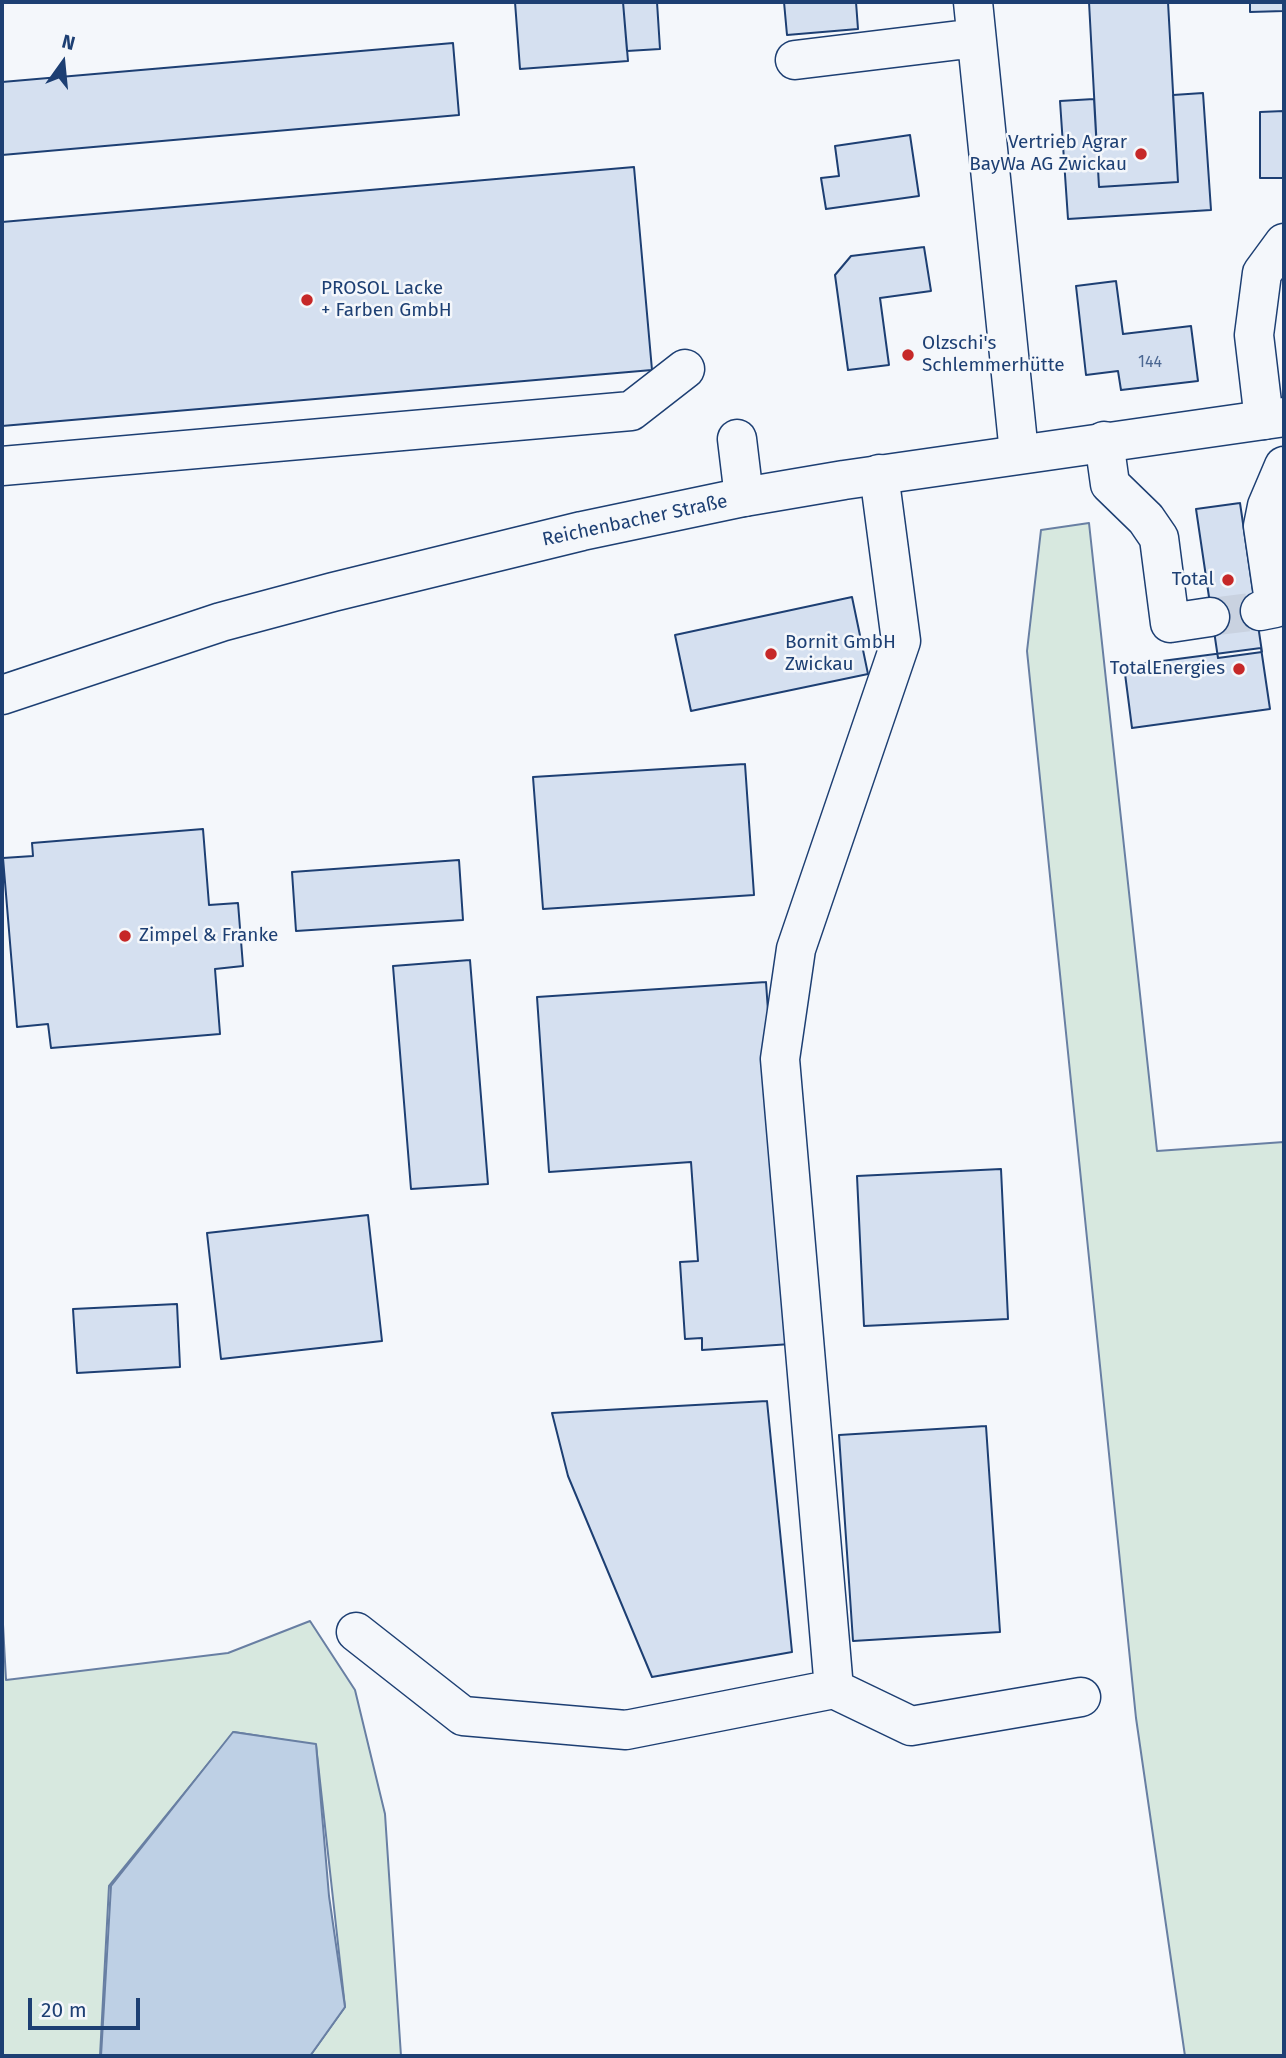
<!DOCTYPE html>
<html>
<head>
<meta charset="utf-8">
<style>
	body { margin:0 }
	#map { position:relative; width:1286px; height:2058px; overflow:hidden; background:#f4f7fb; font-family:"Fira Sans",sans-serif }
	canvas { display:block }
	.frame { position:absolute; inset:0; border:4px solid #1d3f73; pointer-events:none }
	.north { position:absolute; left:28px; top:28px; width:70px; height:70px; -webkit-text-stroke:5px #f4f7fb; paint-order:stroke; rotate:15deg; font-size:19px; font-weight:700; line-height:28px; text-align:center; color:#1d3f73 }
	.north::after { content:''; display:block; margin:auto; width:24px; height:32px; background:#1d3f73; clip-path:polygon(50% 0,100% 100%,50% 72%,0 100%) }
	.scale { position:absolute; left:28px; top:1998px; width:112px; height:32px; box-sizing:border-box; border:4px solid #1d3f73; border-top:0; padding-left:9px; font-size:21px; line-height:24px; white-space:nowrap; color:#1d3f73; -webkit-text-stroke:5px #f4f7fb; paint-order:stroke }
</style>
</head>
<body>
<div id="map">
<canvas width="1286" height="2058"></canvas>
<div class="frame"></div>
<div class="north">N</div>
<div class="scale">20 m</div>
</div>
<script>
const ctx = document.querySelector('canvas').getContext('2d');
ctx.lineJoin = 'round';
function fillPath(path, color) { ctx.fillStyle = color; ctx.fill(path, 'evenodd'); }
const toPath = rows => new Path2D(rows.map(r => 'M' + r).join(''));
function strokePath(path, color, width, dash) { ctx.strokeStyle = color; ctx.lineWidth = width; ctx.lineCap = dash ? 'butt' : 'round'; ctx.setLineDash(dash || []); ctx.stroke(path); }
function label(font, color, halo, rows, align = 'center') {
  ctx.font = font + ' "Fira Sans",sans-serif'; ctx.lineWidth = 5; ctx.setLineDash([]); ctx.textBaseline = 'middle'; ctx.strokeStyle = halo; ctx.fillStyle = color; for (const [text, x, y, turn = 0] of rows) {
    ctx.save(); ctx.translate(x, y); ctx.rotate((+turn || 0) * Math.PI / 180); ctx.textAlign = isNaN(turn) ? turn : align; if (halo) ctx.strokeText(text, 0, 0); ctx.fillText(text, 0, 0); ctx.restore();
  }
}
const green = toPath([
	[1089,523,1157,1151,1284,1142,1284,2056,1185,2056,1136,1718,1027,651,1041,530,1089,523],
	[2,1606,6,1680,228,1653,310,1621,355,1690,385,1814,401,2056,310,2056,345,2007,316,1745,234,1732,109,1886,100,2056,2,2056,2,1606]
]);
fillPath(green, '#d7e8df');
strokePath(green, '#687fa3', 2);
const water = toPath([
	[233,1732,316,1744,329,1896,345,2007,310,2056,101,2056,111,1886,233,1732]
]);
fillPath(water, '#bed0e5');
strokePath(water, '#687fa3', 2);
const building = toPath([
	[515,2,623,2,628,61,520,69,515,2],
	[623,2,657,2,660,49,627,51,623,2],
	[784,2,856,2,858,29,787,35,784,2],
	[1089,2,1168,2,1178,182,1099,187,1089,2],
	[1250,2,1284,2,1284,11,1250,12,1250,2],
	[453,43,459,115,2,155,2,82,453,43],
	[1203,93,1211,210,1068,219,1060,101,1094,99,1099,187,1178,182,1173,95,1203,93],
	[1284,111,1284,178,1260,178,1260,112,1284,111],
	[910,135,919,196,826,209,821,178,839,176,835,146,910,135],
	[634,167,652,370,2,426,2,222,634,167],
	[924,247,931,291,880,298,889,365,848,370,835,275,851,256,924,247],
	[1116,281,1123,334,1191,326,1198,381,1121,390,1118,371,1086,375,1076,286,1116,281],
	[1240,503,1262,652,1218,658,1196,509,1240,503],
	[852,597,868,674,691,711,675,635,852,597],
	[1261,648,1270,709,1132,728,1124,666,1261,648],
	[745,764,754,895,543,909,533,777,745,764],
	[203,829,209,905,238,903,243,966,215,969,220,1034,51,1048,48,1024,17,1027,3,858,33,856,32,843,203,829],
	[459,860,463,920,296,931,292,872,459,860],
	[470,960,488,1184,411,1189,393,966,470,960],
	[766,982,791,1344,702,1350,702,1338,685,1339,680,1262,698,1261,691,1162,549,1172,537,997,766,982],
	[1001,1169,1008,1319,864,1326,857,1176,1001,1169],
	[368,1215,382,1341,221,1359,207,1233,368,1215],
	[177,1304,180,1367,77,1373,73,1309,177,1304],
	[767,1401,792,1652,652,1677,568,1476,552,1413,767,1401],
	[986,1426,1000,1632,853,1641,839,1435,986,1426]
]);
fillPath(building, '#d5e0f0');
strokePath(building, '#1d3f73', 2);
strokePath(toPath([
	[1210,617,1260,611]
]), '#c9d2e0', 38, [38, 19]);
const minor = toPath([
	[973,2,1019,453],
	[795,60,976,38],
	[1264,420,1254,335,1262,273,1284,243],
	[737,439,744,497],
	[1104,441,1110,484,1146,519,1159,538,1170,623,1210,617],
	[2,466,631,411,685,369],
	[1260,611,1275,608,1263,526,1267,506,1284,466],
	[356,1632,463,1716,626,1730,834,1689,780,1059,796,949,901,641,879,474],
	[834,1689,911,1726,1081,1697]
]);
const major = toPath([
	[2,695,221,622,333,592,582,531,744,497,844,480,1284,417]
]);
strokePath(minor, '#1d3f73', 41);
strokePath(major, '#1d3f73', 41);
strokePath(minor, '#f4f7fb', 38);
strokePath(major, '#f4f7fb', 38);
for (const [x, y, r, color] of [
	[1141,154,7,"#c62828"],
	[307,300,7,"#c62828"],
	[908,355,7,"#c62828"],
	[1228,580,7,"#c62828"],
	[771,654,7,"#c62828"],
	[1239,669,7,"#c62828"],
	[125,936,7,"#c62828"]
]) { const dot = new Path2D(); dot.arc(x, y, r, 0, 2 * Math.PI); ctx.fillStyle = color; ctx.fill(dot); strokePath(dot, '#f4f7fb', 2.5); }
label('16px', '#4b6792', null, [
	["144",1150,363]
]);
label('19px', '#1d3f73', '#f4f7fb', [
	["Vertrieb Agrar",1127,143,"right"],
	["BayWa AG Zwickau",1127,165,"right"],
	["PROSOL Lacke",321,289],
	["+ Farben GmbH",321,311],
	["Olzschi's",922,344],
	["Schlemmerhütte",922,366],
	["Total",1214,580,"right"],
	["Bornit GmbH",785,643],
	["Zwickau",785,665],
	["TotalEnergies",1225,669,"right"],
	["Zimpel & Franke",139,936]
], 'left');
label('19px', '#1d3f73', '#f4f7fb', [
	["Reichenbacher Straße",635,521,-12]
]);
</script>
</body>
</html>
